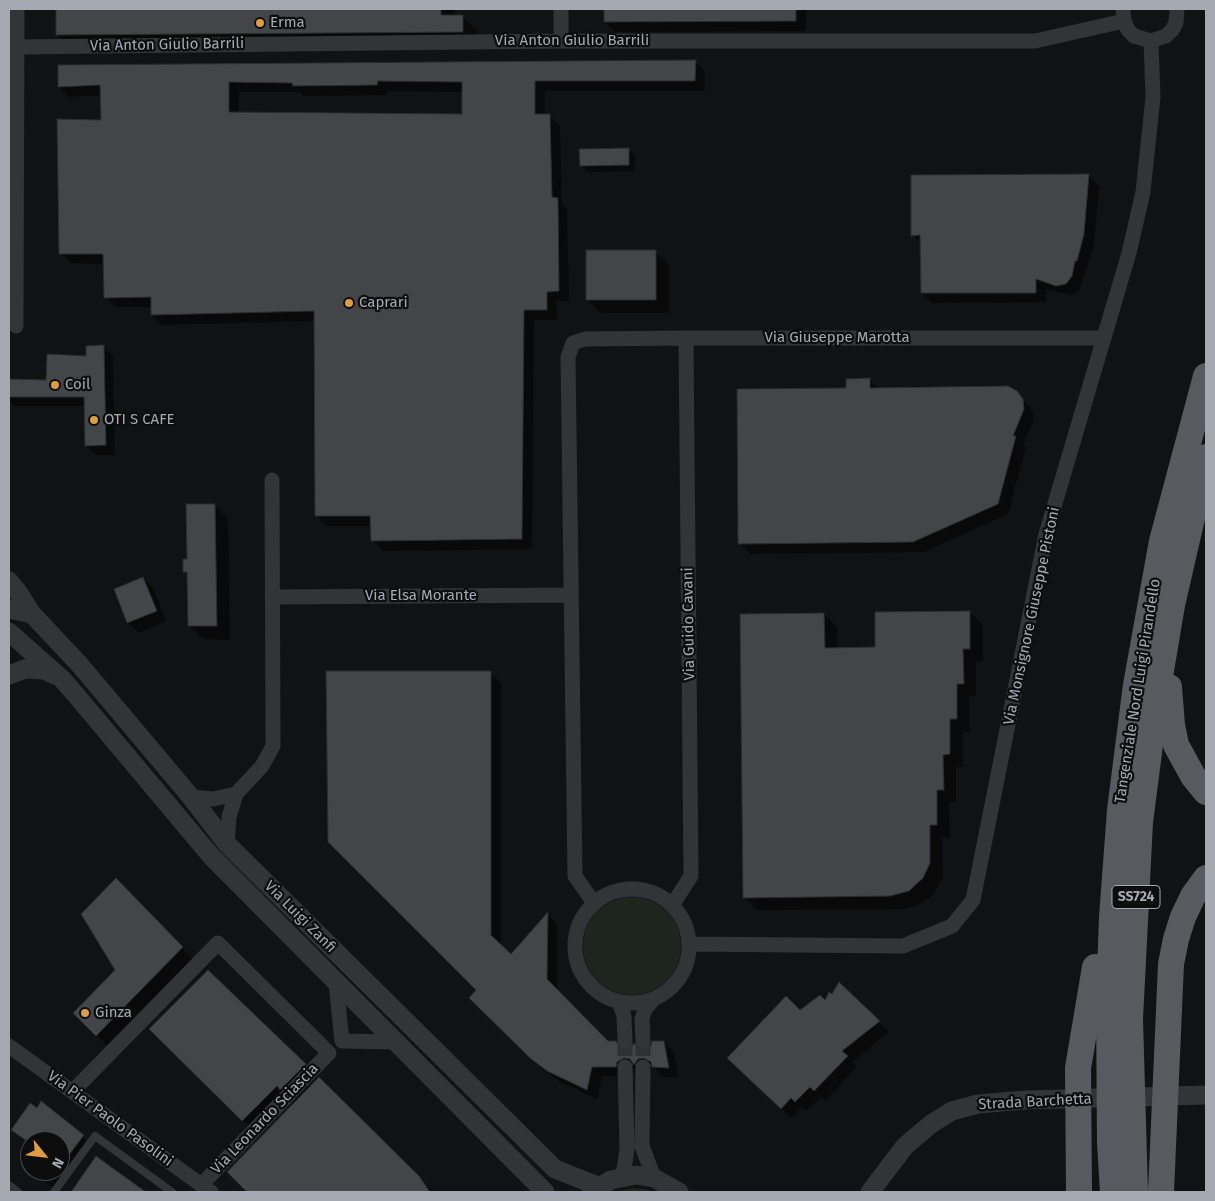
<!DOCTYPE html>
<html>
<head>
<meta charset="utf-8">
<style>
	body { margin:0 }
	#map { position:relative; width:1215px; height:1201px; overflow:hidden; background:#111213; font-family:"Fira Sans",sans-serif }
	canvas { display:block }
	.frame { position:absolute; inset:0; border:10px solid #a4a9b2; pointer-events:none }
	.north { position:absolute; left:20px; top:1131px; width:50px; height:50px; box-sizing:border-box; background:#0d0d0e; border:1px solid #494b50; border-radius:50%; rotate:119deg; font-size:14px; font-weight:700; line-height:20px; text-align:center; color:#a4a9b2 }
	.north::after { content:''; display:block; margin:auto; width:18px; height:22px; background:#df9d3e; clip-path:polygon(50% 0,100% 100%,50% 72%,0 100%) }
</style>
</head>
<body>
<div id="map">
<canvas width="1215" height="1201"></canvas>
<div class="frame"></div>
<div class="north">N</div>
</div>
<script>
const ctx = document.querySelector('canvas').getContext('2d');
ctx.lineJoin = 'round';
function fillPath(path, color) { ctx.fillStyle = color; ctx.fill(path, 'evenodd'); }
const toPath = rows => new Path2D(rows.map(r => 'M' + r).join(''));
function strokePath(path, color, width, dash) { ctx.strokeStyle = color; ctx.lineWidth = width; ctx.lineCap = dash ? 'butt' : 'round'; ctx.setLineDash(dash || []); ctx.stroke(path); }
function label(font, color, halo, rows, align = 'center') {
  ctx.font = font + ' "Fira Sans",sans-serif'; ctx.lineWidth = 4.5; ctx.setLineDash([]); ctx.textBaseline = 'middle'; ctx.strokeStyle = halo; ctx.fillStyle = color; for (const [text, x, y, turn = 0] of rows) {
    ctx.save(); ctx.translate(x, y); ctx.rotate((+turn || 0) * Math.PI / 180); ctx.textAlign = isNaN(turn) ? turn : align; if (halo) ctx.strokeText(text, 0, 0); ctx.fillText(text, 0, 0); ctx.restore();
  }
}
fillPath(toPath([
	'583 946a49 49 0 1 1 98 0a49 49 0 1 1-98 0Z',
	[633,1188,644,1189,655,1192,615,1192]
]), '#1e251f');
fillPath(toPath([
	[57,9,454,9,454,17,463,17,477,30,476,45,71,49,57,35],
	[605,9,806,9,806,31,615,32,605,22],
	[695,61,705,71,705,91,545,91,545,116,550,116,560,126,562,204,567,209,569,301,556,301,557,320,534,320,532,549,383,551,373,541,372,526,326,526,316,515,315,321,162,325,152,315,152,307,115,307,105,297,104,264,71,263,61,253,102,121,102,95,69,97,59,87,59,66],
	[387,91,463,92,463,115,239,113,239,92,300,92,304,96,387,95],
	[628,150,635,156,635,171,587,172,581,166],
	[1089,176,1099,186,1094,245,1079,291,1072,295,1046,289,1046,302,932,303,922,293,922,244,913,235],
	[655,251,669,265,669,313,601,313,587,300],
	[103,347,113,356,115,455,96,455,86,445,85,406,14,406,9,401,9,381,47,381],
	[869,380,879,389,1012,389,1033,411,1034,420,1023,444,1026,447,1008,514,924,552,750,554,739,543,848,389],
	[214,505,228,519,230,640,203,639,189,626,188,575,184,571],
	[143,578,153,588,166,621,139,633,128,623,115,589],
	[970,612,983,625,983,661,976,661,976,696,969,696,970,732,963,732,963,767,956,767,956,802,949,802,950,838,942,838,943,877,932,896,916,906,904,909,757,910,744,897,824,614,837,627,837,649,877,648],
	[491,673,501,683,501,946,511,956,548,914,557,924,557,991,608,1042,615,1042,624,1051,630,1050,634,1045,644,1052,663,1042,674,1052,678,1077,664,1077,654,1067,631,1069,626,1077,602,1076,597,1099,559,1081,541,1068,471,998,478,990],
	[116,880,196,962,111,1049,74,1013,116,970],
	[839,984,889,1032,852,1062,857,1067,825,1101,821,1097,806,1111,802,1107,791,1118,739,1068,800,1011,825,1002,832,996],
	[151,1029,305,1065,433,1192,249,1192,228,1172,295,1103,291,1099,257,1134],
	[41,1103,93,1146,58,1192,33,1173,34,1171,60,1171,60,1141,30,1141,30,1145,13,1130,37,1110],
	[96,1158,144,1192,73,1192]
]), '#0007');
const building = toPath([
	[56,9,441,9,441,15,463,15,463,32,56,35,56,9],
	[604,9,796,9,796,21,604,22,604,9],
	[696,60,695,81,535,81,535,114,550,114,552,197,558,198,559,291,547,292,547,310,524,310,522,539,371,541,370,516,315,516,314,311,151,315,151,297,104,298,103,254,59,254,57,119,101,120,100,85,58,87,58,65,696,60],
	[378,81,462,82,462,114,229,112,229,82,292,83,293,86,377,85,378,81],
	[629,148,629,165,580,166,579,149,629,148],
	[1089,174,1084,234,1077,261,1075,261,1072,276,1066,284,1056,286,1036,279,1036,293,921,293,920,235,911,236,911,175,1089,174],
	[586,250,656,250,656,300,586,300,586,250],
	[104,345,106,445,85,446,84,397,9,397,9,379,46,380,47,354,86,356,86,346,104,345],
	[870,378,870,388,1008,386,1017,391,1023,399,1024,409,1013,436,1016,436,998,504,913,542,738,544,737,389,846,388,846,379,870,378],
	[186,504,215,504,217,626,188,626,187,572,183,572,183,559,187,559,186,504],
	[143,577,157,611,127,623,114,589,143,577],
	[970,611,970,649,963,649,964,684,957,684,957,719,950,719,950,754,943,755,944,790,937,790,937,825,930,825,930,863,923,878,909,891,890,896,743,898,740,614,824,613,825,648,875,647,875,612,970,611],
	[326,671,491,671,491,935,511,954,548,912,547,979,608,1041,616,1041,621,1049,630,1049,634,1043,638,1049,644,1050,651,1046,652,1041,664,1041,669,1068,652,1067,651,1062,644,1058,638,1059,634,1065,630,1059,624,1058,617,1062,616,1067,592,1067,587,1090,547,1071,530,1058,469,998,476,990,328,842,326,671],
	[116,878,183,947,96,1036,73,1013,115,970,81,914,116,878],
	[208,970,306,1064,280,1090,277,1086,242,1121,149,1029,208,970],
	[839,982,880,1021,842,1051,848,1056,814,1091,810,1087,795,1102,791,1098,781,1109,727,1058,786,996,800,1010,820,995,825,1000,829,992,832,994,839,982],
	[319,1077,419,1176,430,1192,247,1192,227,1172,319,1077],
	[41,1101,84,1135,60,1167,60,1141,27,1141,11,1130,30,1103,37,1108,41,1101],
	[96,1156,111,1167,146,1192,71,1192,96,1156]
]);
fillPath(building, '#434548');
strokePath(building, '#2c2c2f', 1);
strokePath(toPath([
	[625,1041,625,1067],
	[643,1041,643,1067]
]), '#2e3033', 15, [15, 8]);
strokePath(toPath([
	[9,1185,18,1192],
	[54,1192,95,1136,172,1192]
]), '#333437', 8);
strokePath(toPath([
	[561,9,561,41],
	[1123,9,1124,21,1128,30,1134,36,1151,41,1166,36,1172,30,1176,23,1177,9],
	[17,47,561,41,1035,41,1124,21],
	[16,326,17,9],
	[273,597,570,595],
	[191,797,213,799,236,794],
	[227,844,229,817,236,794,262,766,273,746,272,480],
	'575 946a57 57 0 1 1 114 0a57 57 0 1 1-114 0Z',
	[594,903,575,876,568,357,573,343,585,339,686,338,1103,338],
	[673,904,691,876,686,338],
	[689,944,903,946,952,926,973,900,1046,534,1129,253,1143,192,1153,97,1151,41],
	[336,983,342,1041,395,1042],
	[619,1002,624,1016,625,1041],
	[643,1041,642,1019,645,1009,653,1000],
	[9,1046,211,1192],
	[643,1067,642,1146,654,1178],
	[72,1092,218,943,329,1053,201,1185],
	[623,1176,627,1149,625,1067]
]), '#333437', 15);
strokePath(toPath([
	[9,581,18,592,32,614,80,665,191,797,227,844,555,1169,598,1186],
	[9,609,32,614],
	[9,632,61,678,76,695,211,856,545,1192],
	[9,675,25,669,44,670,55,675],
	[591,1192,611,1180,636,1175,654,1178,679,1192],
	[870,1192,905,1146,931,1124,952,1111,978,1104,1025,1100,1206,1095]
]), '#333437', 19);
strokePath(toPath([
	[1169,687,1172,725,1176,745,1193,776,1206,792],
	[1079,1192,1078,1068,1095,967],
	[1113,1192,1110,1143,1109,998,1112,917,1120,810,1136,685,1162,541,1206,376],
	[1135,1192,1130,1019,1140,822,1155,706,1172,605,1206,457],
	[1161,1192,1171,964,1176,939,1183,917,1193,896,1206,878]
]), '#575a5f', 26);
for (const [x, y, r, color] of [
	[260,23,5,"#df9d3e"],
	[349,303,5,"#df9d3e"],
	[55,385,5,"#df9d3e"],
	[94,420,5,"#df9d3e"],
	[85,1013,5,"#df9d3e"]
]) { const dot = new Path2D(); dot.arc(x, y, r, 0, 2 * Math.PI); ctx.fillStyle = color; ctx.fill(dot); strokePath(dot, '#0d0d0e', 2); }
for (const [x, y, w] of [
	[1136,897,48]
]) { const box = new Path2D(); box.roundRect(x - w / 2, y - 11.5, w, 23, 4); ctx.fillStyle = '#0d0d0e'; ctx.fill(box); strokePath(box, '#a4a9b2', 1); }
label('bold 14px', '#a4a9b2', null, [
	["SS724",1136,897]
]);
label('15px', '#a4a9b2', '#0d0d0e', [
	["Erma",270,23],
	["Caprari",359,303],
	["Coil",65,385],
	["OTI S CAFE",104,420],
	["Ginza",95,1013]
], 'left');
label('15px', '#a4a9b2', '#0d0d0e', [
	["Via Anton Giulio Barrili",572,41],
	["Via Anton Giulio Barrili",167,45,-1],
	["Via Giuseppe Marotta",837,338],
	["Via Elsa Morante",421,596],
	["Via Monsignore Giuseppe Pistoni",1032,616,-78],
	["Via Guido Cavani",689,624,-91],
	["Tangenziale Nord Luigi Pirandello",1138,691,-81],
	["Via Luigi Zanfi",300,917,45],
	["Strada Barchetta",1035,1102,-3],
	["Via Pier Paolo Pasolini",110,1119,36],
	["Via Leonardo Sciascia",265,1119,-46]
]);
</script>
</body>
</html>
